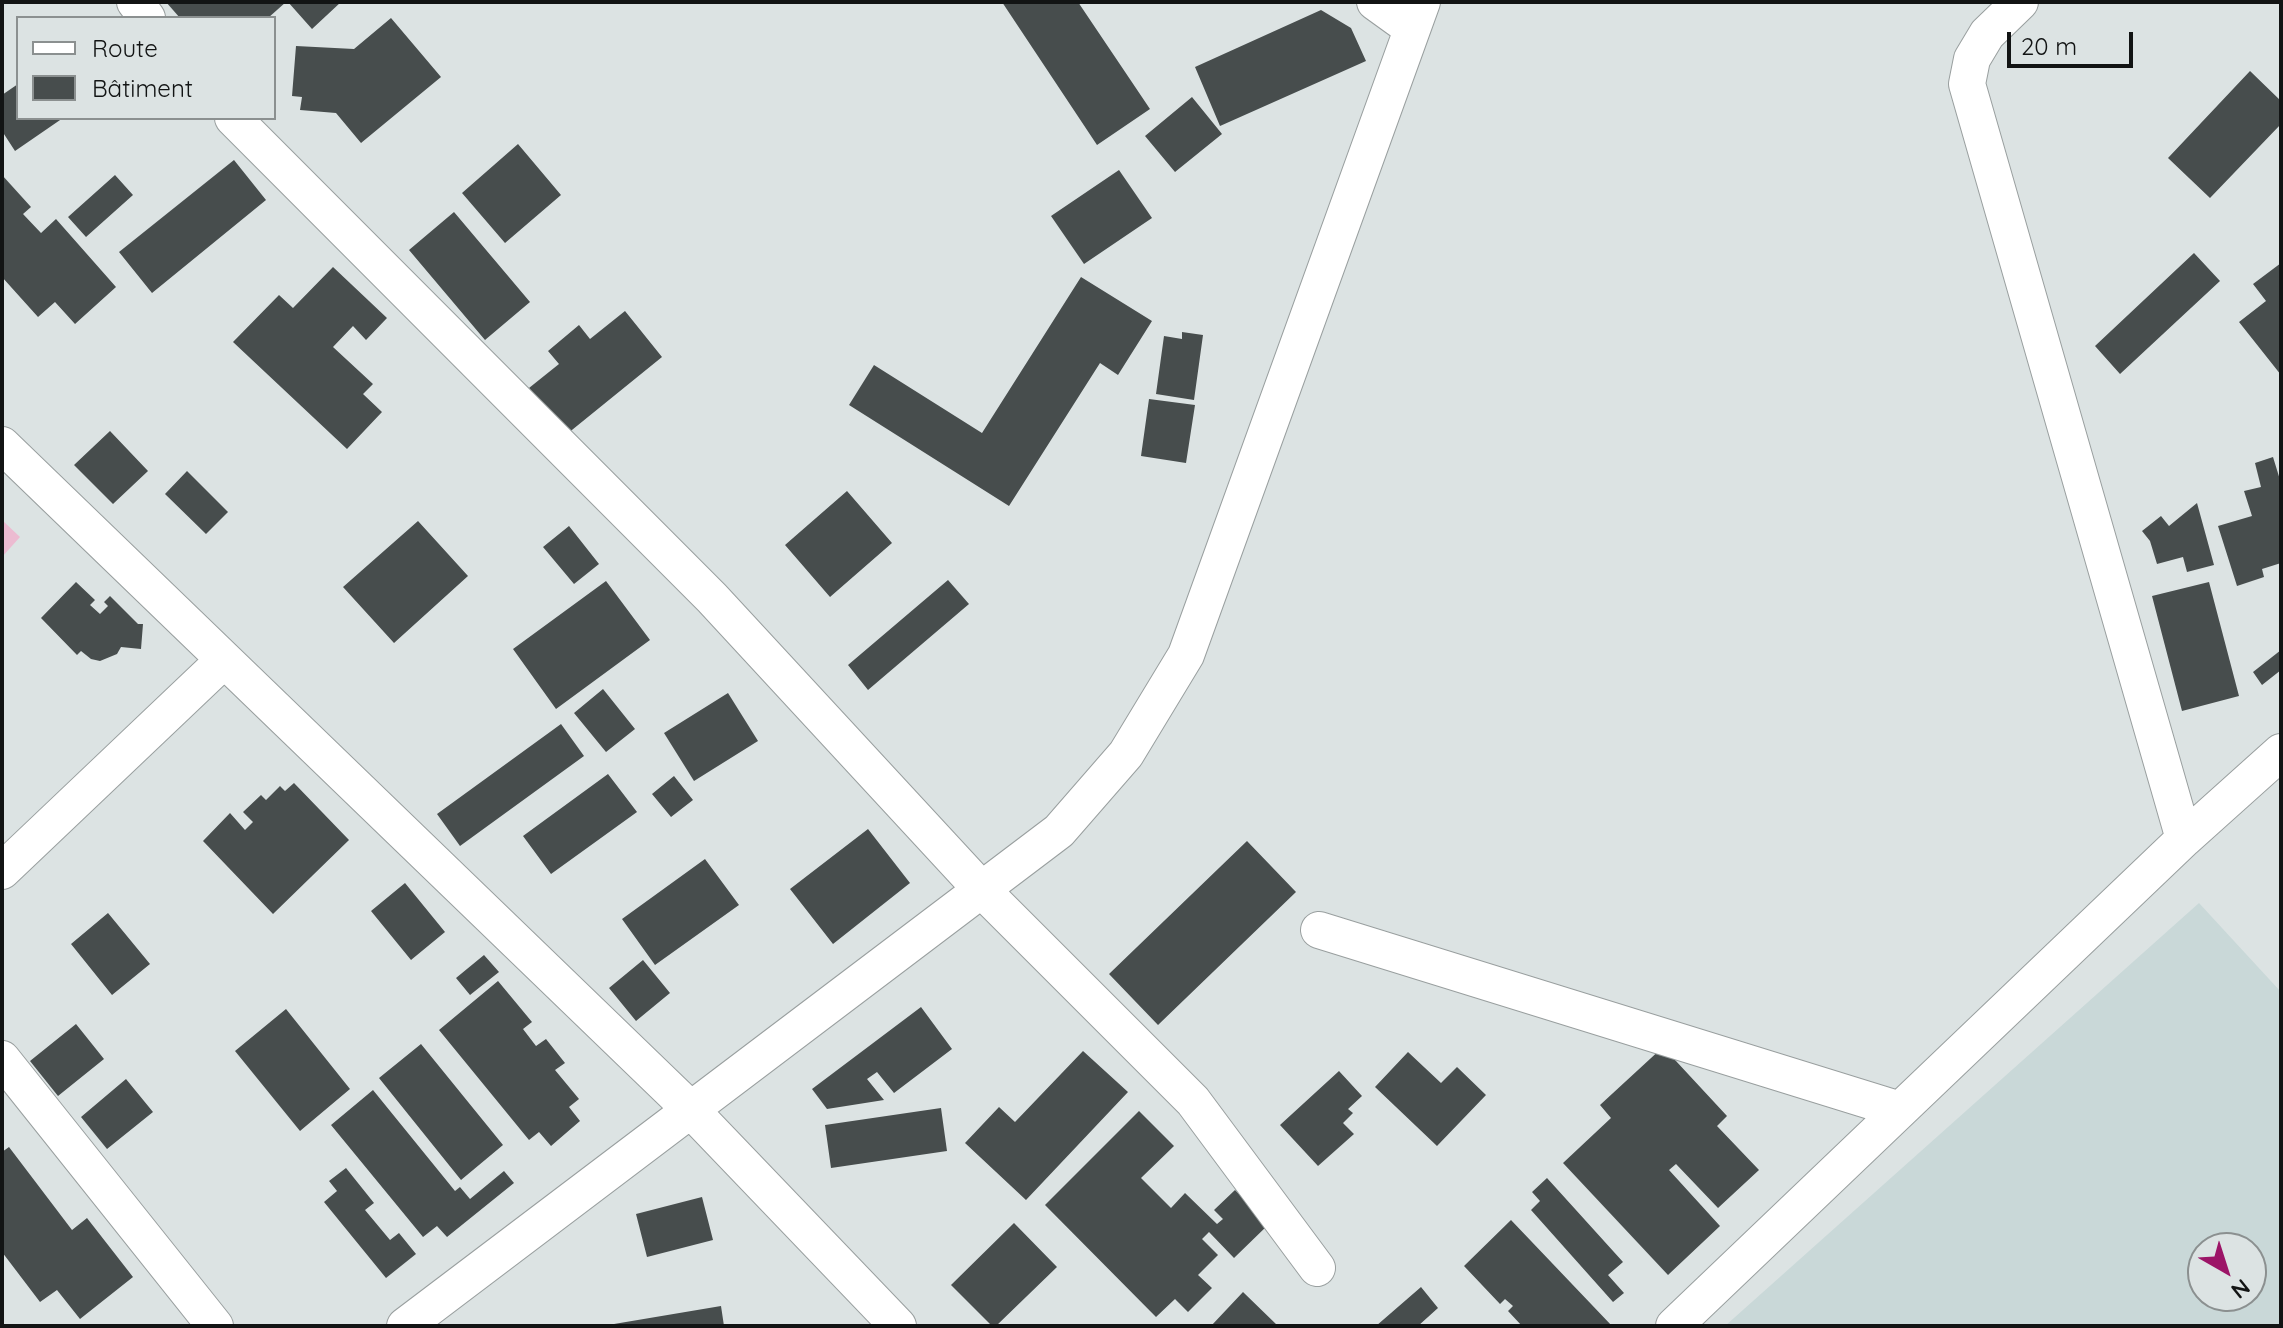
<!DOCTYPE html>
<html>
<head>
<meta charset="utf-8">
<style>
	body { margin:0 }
	#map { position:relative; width:2283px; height:1328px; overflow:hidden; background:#dce3e3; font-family:Quicksand,sans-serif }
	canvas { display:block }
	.frame { position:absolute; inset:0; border:4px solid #121414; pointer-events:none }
	.legend { position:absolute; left:16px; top:16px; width:260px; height:104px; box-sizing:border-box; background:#dce3e3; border:2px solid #8b9090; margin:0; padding:10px 14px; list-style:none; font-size:24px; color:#121414 }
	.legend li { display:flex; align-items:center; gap:16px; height:40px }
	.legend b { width:40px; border:2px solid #8b9090 }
	.north { position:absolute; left:2187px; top:1232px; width:80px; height:80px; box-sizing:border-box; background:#dce3e3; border:2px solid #8b9090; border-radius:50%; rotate:141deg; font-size:22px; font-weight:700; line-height:32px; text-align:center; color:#121414 }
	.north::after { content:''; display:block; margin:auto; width:28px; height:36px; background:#9c1567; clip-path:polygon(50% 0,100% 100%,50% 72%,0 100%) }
	.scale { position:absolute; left:2007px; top:32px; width:126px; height:36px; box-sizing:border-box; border:4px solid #121414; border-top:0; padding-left:10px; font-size:24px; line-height:28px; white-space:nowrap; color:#121414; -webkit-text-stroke:6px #dce3e3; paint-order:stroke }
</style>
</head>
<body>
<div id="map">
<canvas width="2283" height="1328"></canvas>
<div class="frame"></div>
<ul class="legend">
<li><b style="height:10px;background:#fff"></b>Route</li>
<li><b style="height:22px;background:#474d4d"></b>Bâtiment</li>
</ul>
<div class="north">N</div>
<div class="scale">20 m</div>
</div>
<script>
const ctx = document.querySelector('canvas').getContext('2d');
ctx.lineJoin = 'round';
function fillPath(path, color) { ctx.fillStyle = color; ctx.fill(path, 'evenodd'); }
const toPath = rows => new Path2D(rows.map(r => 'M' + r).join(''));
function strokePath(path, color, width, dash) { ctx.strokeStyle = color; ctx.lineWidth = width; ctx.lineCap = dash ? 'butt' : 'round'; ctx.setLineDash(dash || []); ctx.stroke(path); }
fillPath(toPath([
	[2199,903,2281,992,2281,1326,1725,1326],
	[2203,1248,2251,1248,2251,1296,2203,1296]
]), '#c9d8d8');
fillPath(toPath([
	[2,520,20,537,2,557]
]), '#ecbbd1');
fillPath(toPath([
	[166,2,286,2,268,18,180,18],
	[288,2,341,2,312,29],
	[1002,2,1078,2,1150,109,1097,145],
	[1321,10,1351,28,1366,61,1220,126,1195,67],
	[391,18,441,77,361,143,336,113,300,110,302,97,292,96,296,46,354,49],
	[2250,71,2281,101,2281,124,2210,198,2168,158],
	[18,84,18,118,63,118,15,151,2,131,2,95],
	[1192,97,1222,134,1175,172,1145,136],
	[518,144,561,195,505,243,462,193],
	[234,160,266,200,152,293,119,252],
	[1119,170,1152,218,1084,264,1051,216],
	[2,175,31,207,23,214,41,233,56,219,116,287,75,324,55,302,38,317,2,277],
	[115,175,133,195,86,237,68,217],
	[454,212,530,302,485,340,409,250],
	[2194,253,2220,281,2120,374,2095,346],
	[2281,263,2281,375,2239,322,2266,301,2253,284],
	[333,267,387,318,366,340,353,326,333,347,373,384,363,394,382,412,347,449,233,342,279,295,293,308],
	[1081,277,1152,321,1118,375,1100,363,1009,506,849,405,874,365,982,433],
	[625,311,662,357,567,434,529,388,559,364,548,351,579,325,590,339],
	[1182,332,1203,335,1194,400,1156,394,1164,336,1182,339],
	[1149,399,1195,405,1186,463,1141,456],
	[110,431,148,471,113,504,74,465],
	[2273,457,2281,483,2281,563,2262,569,2264,577,2237,586,2218,526,2252,516,2244,491,2261,487,2255,463],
	[187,471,228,512,206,534,165,494],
	[847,491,892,543,830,597,785,545],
	[2197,503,2214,565,2187,572,2183,557,2157,564,2150,541,2142,531,2161,516,2169,526],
	[418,521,468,576,394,643,343,587],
	[569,526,599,564,574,584,543,547],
	[948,580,969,604,868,690,848,665],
	[606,581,650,640,556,709,513,649],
	[76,582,95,600,90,605,100,614,108,606,104,602,110,596,138,624,143,624,141,649,121,647,117,654,100,661,91,659,81,651,77,655,41,618],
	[2209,582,2239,696,2182,711,2152,596],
	[2281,650,2281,670,2262,685,2253,672],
	[603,689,635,729,606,752,574,713],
	[728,693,758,741,694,781,664,733],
	[561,724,584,756,460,846,437,814],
	[608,774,637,812,551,874,523,836],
	[674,776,693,800,671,817,652,794],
	[294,783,349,840,273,914,203,841,230,813,245,830,253,822,243,812,261,795,266,800,280,786,285,791],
	[868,829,910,883,833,944,790,889],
	[1247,841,1296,892,1158,1025,1109,974],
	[705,859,739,905,655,965,622,919],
	[405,883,445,932,411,960,371,911],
	[108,913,150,964,112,995,71,944],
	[484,955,499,972,470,995,456,978],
	[643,960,670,993,636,1021,609,988],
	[498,981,532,1022,523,1029,536,1046,546,1039,565,1063,555,1070,579,1099,569,1107,580,1121,551,1146,539,1132,529,1140,439,1030],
	[921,1007,952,1049,894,1093,877,1072,867,1079,884,1100,827,1109,812,1089],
	[286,1009,350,1089,300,1131,235,1051],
	[76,1024,104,1059,58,1096,30,1061],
	[421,1044,503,1145,461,1180,379,1078],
	[1663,1047,1727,1116,1717,1126,1759,1170,1718,1208,1676,1164,1669,1170,1720,1226,1668,1275,1563,1163,1611,1118,1600,1105],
	[1083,1051,1128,1092,1026,1200,965,1143,999,1107,1015,1122],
	[1408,1052,1441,1083,1457,1067,1486,1095,1437,1146,1375,1087],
	[1339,1071,1362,1096,1348,1109,1353,1113,1343,1123,1354,1134,1318,1166,1280,1125],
	[126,1079,153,1112,107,1149,81,1117],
	[373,1090,455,1191,460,1187,470,1199,504,1171,514,1183,447,1237,437,1226,423,1237,331,1125],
	[941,1108,947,1151,831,1168,825,1125],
	[1139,1111,1174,1146,1141,1178,1171,1208,1185,1193,1217,1224,1223,1219,1214,1210,1235,1190,1269,1224,1234,1258,1209,1232,1202,1239,1218,1255,1198,1275,1212,1288,1188,1312,1175,1299,1156,1317,1045,1205],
	[9,1147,72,1230,87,1218,133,1277,80,1319,57,1290,40,1302,2,1252,2,1152],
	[346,1168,374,1203,365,1210,390,1240,399,1233,416,1254,386,1278,324,1202,337,1191,329,1181],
	[1547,1178,1623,1262,1608,1275,1624,1293,1613,1302,1531,1210,1540,1201,1532,1192],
	[702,1197,713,1240,647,1257,636,1214],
	[1511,1220,1612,1326,1522,1326,1508,1311,1513,1306,1505,1299,1500,1304,1464,1266],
	[1014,1223,1057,1267,996,1326,992,1326,951,1285],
	[1421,1287,1438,1308,1418,1326,1376,1326],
	[1243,1292,1278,1326,1211,1326],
	[721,1306,724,1326,614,1326,614,1324]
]), '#474d4d');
const minor = toPath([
	[135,2,147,18],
	[1375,2,1411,28],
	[2020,2,1987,34,1972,59,1967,84,2184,839],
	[233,118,712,598,981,889,1193,1101,1317,1268],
	[2,445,690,1109,898,1326],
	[2,871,224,660],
	[1319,930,1900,1110],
	[2,1059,215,1326],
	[405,1326,1059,831,1126,754,1186,655,1422,2],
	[1674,1326,2184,839,2281,752]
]);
strokePath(minor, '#999f9f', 38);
strokePath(minor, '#fff', 36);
</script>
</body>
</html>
